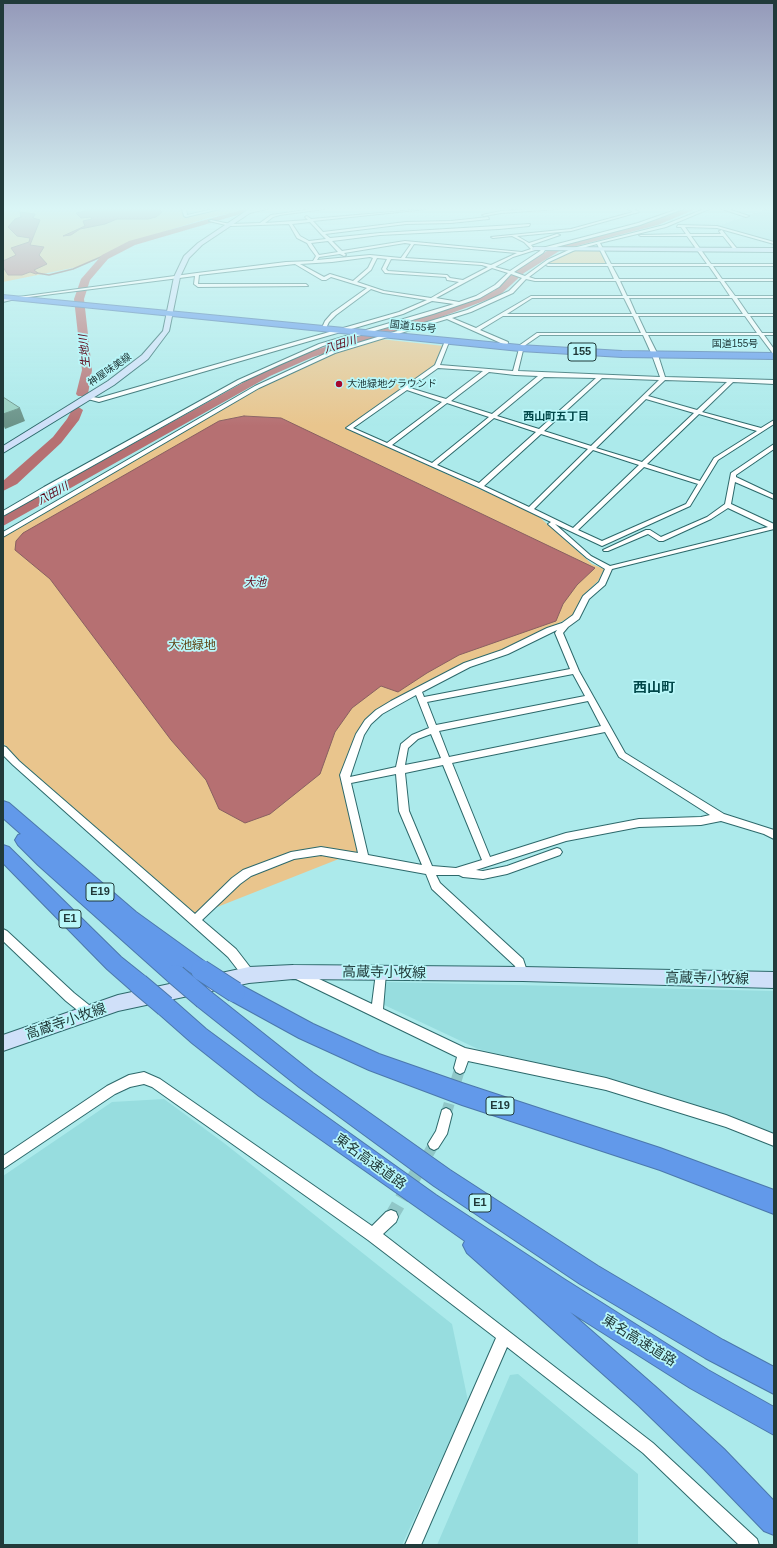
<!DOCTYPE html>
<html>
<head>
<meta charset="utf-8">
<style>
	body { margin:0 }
	#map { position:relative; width:777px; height:1548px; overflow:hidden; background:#aceaeb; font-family:Helvetica,sans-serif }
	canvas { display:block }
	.frame { position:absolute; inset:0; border:4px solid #213a3a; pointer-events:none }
</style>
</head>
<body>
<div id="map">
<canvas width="777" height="1548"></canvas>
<div class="frame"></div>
</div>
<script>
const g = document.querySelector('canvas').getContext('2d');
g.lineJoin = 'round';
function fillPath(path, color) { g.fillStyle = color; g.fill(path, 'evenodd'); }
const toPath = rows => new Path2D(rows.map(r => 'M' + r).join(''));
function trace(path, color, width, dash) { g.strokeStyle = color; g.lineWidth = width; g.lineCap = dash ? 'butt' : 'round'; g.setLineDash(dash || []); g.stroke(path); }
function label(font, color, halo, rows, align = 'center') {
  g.font = font + ' Helvetica,"Noto Sans JP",sans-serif'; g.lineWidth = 3.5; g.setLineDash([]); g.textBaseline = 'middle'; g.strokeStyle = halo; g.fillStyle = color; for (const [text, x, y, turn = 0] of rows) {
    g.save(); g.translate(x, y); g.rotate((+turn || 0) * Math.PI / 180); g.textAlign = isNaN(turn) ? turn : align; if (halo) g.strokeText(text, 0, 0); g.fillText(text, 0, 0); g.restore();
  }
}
fillPath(toPath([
	[767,209,774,209,774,243,717,226],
	[385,982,774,991,774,1134,717,1112,641,1088,478,1049,380,1003,382,984],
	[164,1099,224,1143,452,1324,468,1401,402,1545,3,1545,3,1176,112,1102],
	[518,1374,638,1474,638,1545,437,1545,510,1375]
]), '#97dddf');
fillPath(toPath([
	[3,209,181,209,184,217,220,209,247,209,208,218,140,239,77,267,3,282],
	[575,250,600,251,607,264,545,264],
	[380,339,444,346,437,361,432,367,345,428,537,515,592,564,604,569,598,581,582,596,573,616,503,651,466,663,365,722,346,758,342,773,343,786,359,851,197,915,20,761,3,743,3,537,257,389,334,353]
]), '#e9c58d');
const water = toPath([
	[84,209,159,209,162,212,156,217,148,219,117,219,105,224,80,229,71,235,63,236,85,226,83,221,92,219,91,217,81,218,76,213,85,211,84,209],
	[20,212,35,214,33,218,40,220,30,245,44,247,39,255,47,264,34,270,38,273,36,274,30,272,22,275,8,275,3,267,3,261,16,255,11,248,29,242,30,238,17,236,8,227,15,219,21,217,20,212],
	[244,416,281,418,595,568,577,585,563,604,556,621,459,655,427,673,398,692,381,686,352,708,335,732,320,774,270,814,245,823,219,809,206,780,171,740,50,579,15,550,16,541,23,533,219,421,244,416]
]);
fillPath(water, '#b67072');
trace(water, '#896061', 1);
trace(toPath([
	[37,273,49,275,73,269,110,253]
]), '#896061', 1.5);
fillPath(toPath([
	[245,209,258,209,135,245,108,259,90,280,84,299,92,370,88,394,86,396,78,396,76,394,82,370,74,299,81,279,102,255,129,241,245,209],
	[685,209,696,209,658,225,561,250,524,273,500,295,436,319,313,357,270,376,3,526,3,516,262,372,305,353,430,315,494,291,518,269,555,246,652,221,685,209],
	[77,406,83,410,79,420,61,443,17,484,3,491,3,481,53,437,67,419,73,408,77,406]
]), '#b67072');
trace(toPath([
	[446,1114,460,1068],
	[420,1168,434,1144]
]), '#90c7c8', 11, [11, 5.5]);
trace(toPath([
	[391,1217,420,1167]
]), '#90c7c8', 14, [14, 7]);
const street = toPath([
	[182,209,186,209,187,215,213,209,220,209,186,217,184,216,182,209],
	[259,209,267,209,249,213,247,212,259,209],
	[313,209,324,209,280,215,273,217,265,223,308,220,305,217,307,216,311,219,426,209,313,221,323,232,406,222,451,221,488,217,489,219,451,223,406,224,325,234,330,238,380,233,530,224,529,226,499,229,380,235,332,241,342,251,405,241,522,252,531,249,524,242,512,236,493,238,491,237,571,229,633,212,628,209,633,209,639,212,571,231,517,236,529,243,557,234,560,235,531,245,535,250,513,257,495,267,510,271,540,251,542,248,638,223,678,209,683,209,640,225,545,250,543,253,514,272,525,276,547,260,573,248,664,225,704,209,709,209,666,227,600,243,611,264,707,264,687,236,641,236,639,235,686,234,681,227,677,227,678,225,717,226,774,242,774,244,717,228,685,227,690,234,721,234,719,231,722,230,738,250,735,251,723,236,691,236,711,264,774,264,774,266,713,266,722,279,774,279,774,281,724,281,735,296,774,296,774,298,737,298,748,314,774,314,774,316,750,316,762,333,774,333,774,335,764,335,774,349,774,355,759,335,648,335,658,355,665,377,774,380,774,384,733,382,702,412,761,428,774,420,774,424,718,460,690,506,602,546,555,524,591,556,610,566,768,527,728,508,711,519,663,541,659,541,648,534,608,551,604,551,603,550,646,530,650,530,661,537,707,517,725,504,731,473,774,444,774,449,736,475,736,477,774,495,774,499,735,482,731,504,774,524,774,529,612,569,605,585,589,599,579,619,568,627,563,633,579,671,625,753,724,814,774,830,774,839,764,834,721,821,701,825,639,827,566,841,476,870,483,871,507,866,557,848,560,849,562,852,560,855,507,874,483,879,463,877,459,875,436,875,440,883,523,959,528,974,527,978,523,979,519,978,515,966,432,889,426,874,321,855,294,859,251,876,240,884,202,920,236,949,253,971,254,975,253,979,249,980,245,979,228,957,13,765,3,755,3,746,6,747,19,761,195,914,232,878,243,870,291,852,321,847,358,853,340,775,356,734,365,720,376,710,391,701,464,663,502,650,547,628,562,623,573,615,583,596,599,582,605,569,587,558,549,525,548,524,551,522,478,487,346,428,435,365,445,341,449,342,440,365,513,371,520,345,537,333,641,333,633,316,503,316,480,330,508,342,507,347,505,348,503,347,503,344,447,319,335,353,259,388,3,537,3,532,255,386,331,351,467,310,509,291,522,278,511,274,499,287,480,298,433,314,323,346,279,365,242,382,3,516,3,511,44,487,238,380,319,344,454,304,432,301,403,314,99,402,84,398,87,396,99,398,399,312,427,300,383,293,371,289,336,315,329,322,325,330,321,330,325,321,332,313,367,288,331,277,326,280,322,280,295,264,199,275,198,284,306,284,308,286,198,287,194,284,195,276,13,299,11,298,197,273,286,262,313,261,316,256,310,248,307,243,297,238,289,224,230,226,209,221,211,220,230,224,260,223,271,215,313,209],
	[310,222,321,234,326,239,309,241,300,236,292,224,310,222],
	[328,241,338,252,319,255,311,243,328,241],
	[405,243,411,244,401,258,370,255,317,260,319,257,340,254,344,256,346,255,344,253,405,243],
	[414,244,517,253,491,265,482,263,405,258,414,244],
	[597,244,607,264,548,264,546,265,548,266,608,266,614,279,535,279,529,277,549,262,575,250,597,244],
	[370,257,373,258,368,268,353,281,330,274,324,277,300,264,332,262,370,257],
	[377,258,387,259,382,269,385,273,446,277,447,280,459,282,431,298,384,291,357,282,371,270,377,258],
	[391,259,482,265,488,267,463,280,450,278,447,275,388,271,386,269,391,259],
	[612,266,709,266,718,279,619,279,612,266],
	[492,268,508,273,495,285,476,296,459,302,436,298,492,268],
	[526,279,535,281,616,281,623,296,531,296,476,328,452,318,471,312,513,293,526,279],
	[620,281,720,281,730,296,627,296,620,281],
	[532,298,624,298,632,314,507,314,532,298],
	[629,298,732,298,743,314,636,314,629,298],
	[638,316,745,316,757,333,646,333,638,316],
	[540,335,643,335,652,355,660,377,518,371,524,346,540,335],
	[438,368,483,371,446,399,410,388,438,368],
	[489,372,515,375,538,376,492,414,451,401,489,372],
	[544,377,596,378,539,429,497,416,544,377],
	[602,378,659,380,591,446,544,431,602,378],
	[665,380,727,382,697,410,648,396,665,380],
	[407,390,442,402,387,443,353,428,407,390],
	[646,399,694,413,642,462,596,448,646,399],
	[447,403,489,417,432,463,392,445,447,403],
	[699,414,757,431,714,458,700,481,647,464,699,414],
	[494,418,536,432,479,483,437,465,494,418],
	[541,434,588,449,529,507,484,486,541,434],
	[593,450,639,465,573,528,534,509,593,450],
	[644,467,698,484,686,504,602,541,578,530,644,467],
	[557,630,555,633,570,669,424,697,422,692,470,667,508,654,557,630],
	[573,674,585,696,436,725,427,702,573,674],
	[416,695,429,728,412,735,401,744,396,767,350,777,364,735,371,724,382,714,416,695],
	[588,701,601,726,449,757,439,731,588,701],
	[605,732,619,757,710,815,701,817,639,819,566,833,490,857,452,763,605,732],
	[431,734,441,758,405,765,408,748,418,739,431,734],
	[443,765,482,860,456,868,432,866,409,811,405,773,443,765],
	[396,774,399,811,422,865,368,855,351,783,396,774],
	[536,209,558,209,501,213,484,216,482,215,501,211,536,209],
	[722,209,728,209,749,216,746,217,722,209],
	[3,929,7,931,74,993,94,1009,96,1013,94,1017,90,1019,86,1017,66,1001,3,941,3,929],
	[381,968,385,969,386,973,383,1009,465,1048,606,1078,726,1115,774,1134,774,1146,726,1127,606,1090,468,1061,464,1072,460,1074,456,1072,454,1068,457,1057,294,978,293,974,294,970,298,969,372,1004,376,973,377,969,381,968],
	[144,1072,160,1079,372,1226,386,1212,391,1210,396,1212,398,1217,396,1222,383,1234,653,1443,757,1539,759,1545,739,1545,643,1453,507,1347,421,1545,405,1545,496,1338,368,1240,152,1087,144,1084,130,1087,115,1094,3,1169,3,1156,107,1086,129,1075,144,1072],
	[446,1108,450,1110,452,1114,447,1134,438,1148,434,1150,430,1148,428,1144,436,1131,442,1110,446,1108]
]);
const secondary = toPath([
	[249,209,256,209,202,245,189,258,180,277,169,331,148,359,114,385,3,453,3,446,108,381,142,355,163,331,174,277,184,256,198,243,249,209],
	[534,247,774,248,774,252,532,250,532,248,534,247],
	[13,296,16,298,15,299,3,302,3,298,13,296],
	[293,965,523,967,774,972,774,988,523,981,293,979,249,983,118,1011,3,1051,3,1035,118,995,249,967,293,965]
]);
const highway = toPath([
	[3,295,520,345,622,351,774,353,774,359,622,357,520,351,3,299,3,295],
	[3,801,9,803,136,912,208,964,211,970,208,976,201,979,180,966,186,975,183,982,176,984,169,982,38,865,18,845,15,840,18,835,21,834,3,818,3,801],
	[3,845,9,847,121,957,146,977,149,984,146,991,139,993,132,991,107,969,3,863,3,845],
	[235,982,313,1024,379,1054,462,1083,660,1148,774,1190,774,1214,660,1170,462,1105,369,1070,299,1038,228,999,225,992,228,985,235,982],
	[204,989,211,992,313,1073,450,1170,598,1266,723,1340,774,1367,774,1394,705,1358,580,1284,434,1186,299,1087,197,1006,194,999,197,992,204,989],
	[165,996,172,999,206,1029,275,1080,436,1195,564,1279,708,1370,774,1407,774,1435,690,1388,570,1312,657,1388,724,1449,774,1501,774,1535,764,1531,704,1469,639,1406,467,1253,463,1245,465,1241,259,1096,192,1043,158,1013,155,1006,158,999,165,996]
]);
trace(street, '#2d696b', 2);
trace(secondary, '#2d696b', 2);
trace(highway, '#4b78ac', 2);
fillPath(street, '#fff');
fillPath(secondary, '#d0e0f9');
fillPath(highway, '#6299ea');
const highwayBridge = toPath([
	[201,970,235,992],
	[176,975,204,999],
	[139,984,165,1006]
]);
trace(highwayBridge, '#4b78ac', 22, []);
trace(highwayBridge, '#6299ea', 20);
fillPath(toPath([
	[20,408,25,421,5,429,3,424,3,414]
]), '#6b9389');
const building = toPath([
	[3,397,20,408,3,414,3,397]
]);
fillPath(building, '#99d2c4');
trace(building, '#6b9389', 1);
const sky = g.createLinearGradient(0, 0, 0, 426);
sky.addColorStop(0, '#9499b9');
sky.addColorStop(0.49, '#daf6f6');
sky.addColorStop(1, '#daf6f600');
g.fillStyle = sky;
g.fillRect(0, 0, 777, 426);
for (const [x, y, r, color] of [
	[339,384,4,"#a4082f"]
]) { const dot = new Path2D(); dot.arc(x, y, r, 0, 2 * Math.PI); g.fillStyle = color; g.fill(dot); trace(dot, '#b9f7f9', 1.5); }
label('10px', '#213a3a', '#b9f7f9', [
	["国道155号",413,327,6],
	["国道155号",735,344],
	["神屋味美線",110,370,-35]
]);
label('10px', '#213a3a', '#b9f7f9', [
	["大池緑地グラウンド",347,384]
], 'left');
label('italic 11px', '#5c0316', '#b9f7f9', [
	["八田川",340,345,-18],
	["生地川",85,351,-95],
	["八田川",53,494,-29],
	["大池",255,583]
]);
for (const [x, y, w] of [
	[582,352,28],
	[100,892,28],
	[70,919,22],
	[500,1106,28],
	[480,1203,22]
]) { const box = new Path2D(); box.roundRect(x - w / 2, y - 9, w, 18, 3); g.fillStyle = '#b9f7f9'; g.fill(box); trace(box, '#213a3a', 1); }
label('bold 11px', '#213a3a', null, [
	["155",582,352],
	["E19",100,892],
	["E1",70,919],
	["E19",500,1106],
	["E1",480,1203]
]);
label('bold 11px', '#004749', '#b9f7f9', [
	["西山町五丁目",556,417]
]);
label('12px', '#5f4416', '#b9f7f9', [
	["大池緑地",192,646]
]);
label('bold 14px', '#004749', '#b9f7f9', [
	["西山町",654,688]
]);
label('14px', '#213a3a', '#b9f7f9', [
	["高蔵寺小牧線",384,973,1],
	["高蔵寺小牧線",707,979,1],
	["高蔵寺小牧線",66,1022,-19],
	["東名高速道路",370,1162,36],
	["東名高速道路",639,1341,32]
]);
</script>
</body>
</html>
